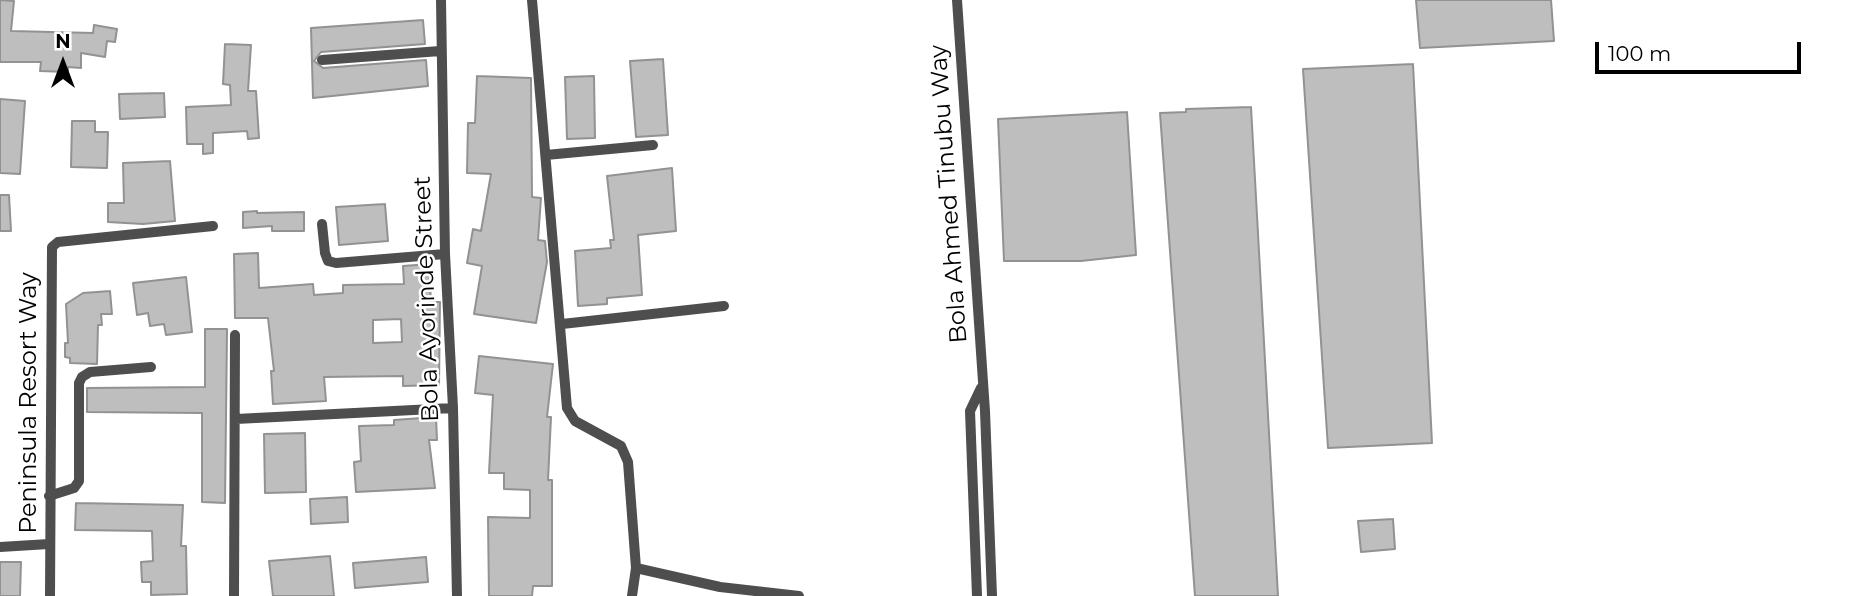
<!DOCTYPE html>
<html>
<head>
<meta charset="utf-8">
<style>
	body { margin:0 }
	#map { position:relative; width:1851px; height:596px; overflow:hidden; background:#fff; font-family:Montserrat,sans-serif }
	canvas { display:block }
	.north { position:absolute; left:28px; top:28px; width:70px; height:70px; -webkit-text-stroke:5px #fff; paint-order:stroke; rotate:0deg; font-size:19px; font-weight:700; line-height:28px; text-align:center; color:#000 }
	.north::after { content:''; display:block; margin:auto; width:24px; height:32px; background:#000; clip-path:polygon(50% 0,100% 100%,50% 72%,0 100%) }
	.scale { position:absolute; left:1595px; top:42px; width:206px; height:32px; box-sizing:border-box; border:4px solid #000; border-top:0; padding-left:9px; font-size:21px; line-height:24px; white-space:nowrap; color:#000; -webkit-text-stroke:5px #fff; paint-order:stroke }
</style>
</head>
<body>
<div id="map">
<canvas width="1851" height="596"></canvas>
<div class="north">N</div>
<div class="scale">100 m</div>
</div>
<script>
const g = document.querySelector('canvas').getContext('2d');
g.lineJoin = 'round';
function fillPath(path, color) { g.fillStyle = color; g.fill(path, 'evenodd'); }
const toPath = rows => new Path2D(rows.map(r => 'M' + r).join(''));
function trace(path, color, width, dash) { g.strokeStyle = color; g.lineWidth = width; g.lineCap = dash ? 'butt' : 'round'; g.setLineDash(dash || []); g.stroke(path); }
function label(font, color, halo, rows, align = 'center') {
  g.font = font + ' Montserrat,sans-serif'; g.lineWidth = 5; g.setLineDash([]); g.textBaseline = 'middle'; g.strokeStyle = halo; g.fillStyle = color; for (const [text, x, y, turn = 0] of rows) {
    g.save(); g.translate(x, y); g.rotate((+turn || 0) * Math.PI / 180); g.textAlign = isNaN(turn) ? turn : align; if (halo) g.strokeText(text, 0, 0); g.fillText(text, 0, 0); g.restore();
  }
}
const building = toPath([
	[0,0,14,1,11,31,93,33,94,25,117,29,115,42,107,41,105,57,81,53,81,68,68,67,68,72,40,71,41,62,0,62,0,0],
	[1416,0,1551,0,1554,41,1420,48,1416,0],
	[423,20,425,44,321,52,314,61,323,68,426,60,428,86,313,98,311,28,423,20],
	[225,44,251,45,248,91,256,91,259,138,248,139,247,131,213,133,213,153,203,154,203,144,187,144,186,107,231,105,230,85,223,84,225,44],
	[663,59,668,135,636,137,630,61,663,59],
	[1413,64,1432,443,1328,448,1303,69,1413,64],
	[477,76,531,78,532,197,541,198,538,240,545,241,547,262,536,323,474,314,482,266,467,263,473,229,481,231,491,174,467,173,468,123,475,123,477,76],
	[594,76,595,138,567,139,565,77,594,76],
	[164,93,165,117,120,119,119,94,164,93],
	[0,99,25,101,20,174,0,173,0,99],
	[1251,107,1278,596,1195,596,1160,113,1186,112,1186,109,1251,107],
	[1127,112,1136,255,1081,261,1004,261,998,119,1127,112],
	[72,121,95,121,95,132,108,132,107,168,71,167,72,121],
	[170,161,175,221,143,224,108,222,108,203,124,203,123,163,170,161],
	[672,168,676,231,638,235,642,295,607,298,607,304,578,306,575,251,611,248,610,240,614,240,607,176,672,168],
	[0,195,9,195,11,231,0,231,0,195],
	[385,204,388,241,339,245,336,207,385,204],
	[257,211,257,213,304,212,304,231,272,231,272,226,243,228,243,212,257,211],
	[258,253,259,288,313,284,314,295,343,293,343,285,404,284,403,266,429,264,431,302,440,302,439,385,403,386,403,376,324,377,326,401,273,404,271,371,274,371,268,318,235,318,234,254,258,253],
	[401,319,402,342,373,343,373,320,401,319],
	[186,277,192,332,166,335,164,324,150,326,148,313,137,315,133,283,186,277],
	[110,291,112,314,101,314,102,325,98,325,97,364,70,363,70,358,65,357,65,343,68,343,66,304,83,293,110,291],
	[205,329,227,329,225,503,202,502,202,413,87,412,87,388,205,387,205,329],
	[479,356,553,364,547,417,551,417,548,480,552,480,552,586,533,586,532,596,489,596,488,517,530,518,530,490,504,489,504,473,489,473,493,395,475,393,479,356],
	[436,417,437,440,429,440,435,488,356,492,354,462,361,461,359,426,394,425,394,420,436,417],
	[305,433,306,492,265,493,264,434,305,433],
	[347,497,348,522,311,524,310,499,347,497],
	[76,503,183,505,181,546,186,546,187,594,151,595,151,582,142,582,141,562,153,561,152,531,75,530,76,503],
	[1393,519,1395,549,1361,552,1358,521,1393,519],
	[330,556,334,596,273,596,269,561,330,556],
	[426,557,428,582,355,588,353,563,426,557],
	[0,562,21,562,20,596,0,596,0,562]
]);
fillPath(building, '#bebebe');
trace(building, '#929292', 2);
trace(toPath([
	[441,0,445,254,453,408,457,596],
	[532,0,567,408,575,421,621,446,628,462,636,568,632,596],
	[957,0,985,411,992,596],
	[322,60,440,51],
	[546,155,653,145],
	[322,224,325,253,328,261,336,263,445,254],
	[562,324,724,306],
	[236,419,453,408],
	[49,496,74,488,79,481,79,383,82,377,90,372,151,367],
	[0,547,49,544],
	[636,568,720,587,799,596],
	[50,596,52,247,58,242,213,226],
	[234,596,235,335],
	[977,596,970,411,981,388]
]), '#4e4e4e', 10);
label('24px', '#000', '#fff', [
	["Bola Ahmed Tinubu Way",949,194,-94],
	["Bola Ayorinde Street",427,299,-92],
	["Peninsula Resort Way",29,403,-90]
]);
</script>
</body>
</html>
